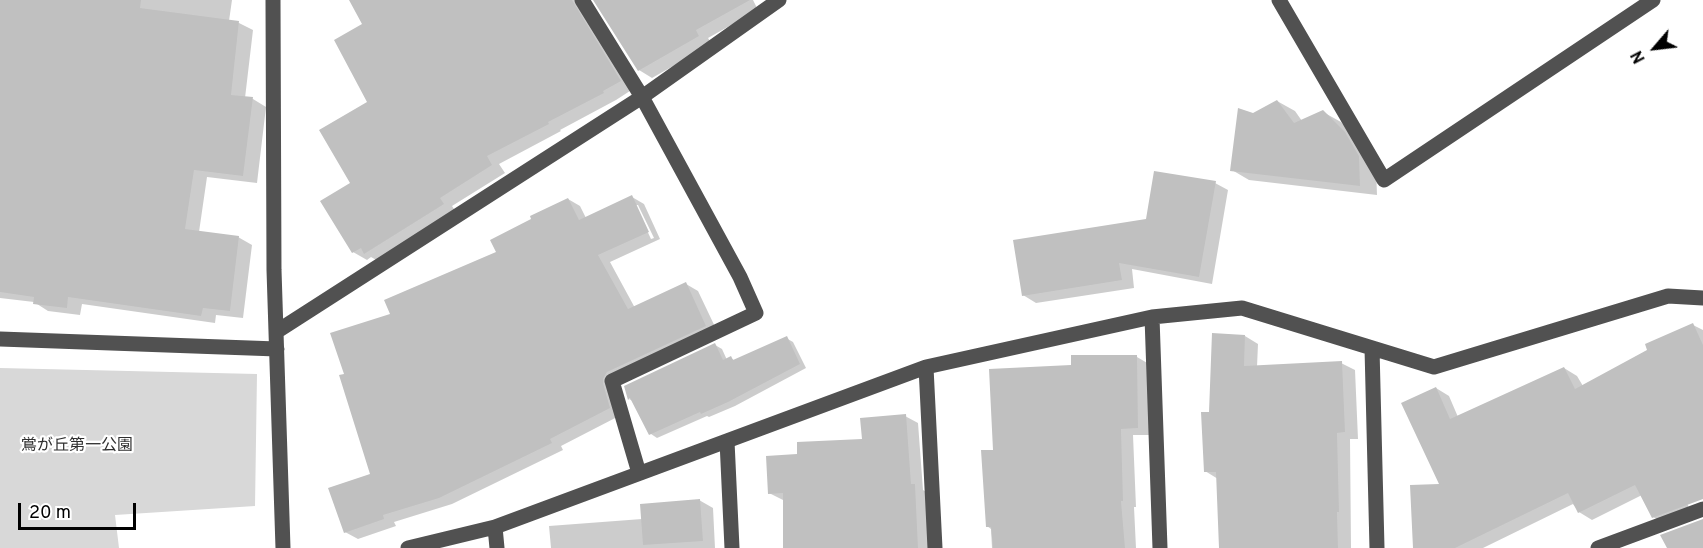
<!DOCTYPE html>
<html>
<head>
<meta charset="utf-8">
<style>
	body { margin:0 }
	#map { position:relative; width:1703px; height:548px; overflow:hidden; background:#fff; font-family:Overpass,sans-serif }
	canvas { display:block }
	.north { position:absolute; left:1625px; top:18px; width:60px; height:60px; -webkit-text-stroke:4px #fff; paint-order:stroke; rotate:242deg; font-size:16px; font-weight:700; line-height:24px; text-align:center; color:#000 }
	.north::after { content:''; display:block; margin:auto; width:21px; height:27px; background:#000; clip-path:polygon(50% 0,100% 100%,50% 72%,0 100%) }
	.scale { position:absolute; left:18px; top:503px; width:118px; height:27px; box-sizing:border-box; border:3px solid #000; border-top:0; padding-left:8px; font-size:18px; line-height:21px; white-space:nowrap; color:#000; -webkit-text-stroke:4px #fff; paint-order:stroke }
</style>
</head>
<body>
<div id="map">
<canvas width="1703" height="548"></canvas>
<div class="north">N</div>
<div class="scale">20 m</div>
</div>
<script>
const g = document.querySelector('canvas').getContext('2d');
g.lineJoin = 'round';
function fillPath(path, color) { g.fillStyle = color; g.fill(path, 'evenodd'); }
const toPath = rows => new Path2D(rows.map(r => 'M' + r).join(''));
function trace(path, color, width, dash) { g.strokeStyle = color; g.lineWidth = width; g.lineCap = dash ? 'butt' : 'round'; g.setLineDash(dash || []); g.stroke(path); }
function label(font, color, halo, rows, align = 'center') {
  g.font = font + ' Overpass,"Noto Sans JP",sans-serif'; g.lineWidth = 4.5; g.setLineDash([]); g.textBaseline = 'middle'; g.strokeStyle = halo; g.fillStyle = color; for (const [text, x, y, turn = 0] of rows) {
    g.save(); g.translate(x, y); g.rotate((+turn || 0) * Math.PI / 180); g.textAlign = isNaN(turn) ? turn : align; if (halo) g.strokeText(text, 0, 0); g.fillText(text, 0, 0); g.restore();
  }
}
fillPath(toPath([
	[0,368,257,374,255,506,115,515,119,548,0,548]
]), '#d8d8d8');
fillPath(toPath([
	[0,0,232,0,229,21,239,23,253,30,245,98,253,99,266,107,257,183,207,177,199,232,238,237,252,245,243,318,216,315,215,323,82,304,80,315,48,311,34,302,0,298],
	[350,0,589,0,633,89,616,100,560,130,561,131,499,164,505,173,452,206,456,212,378,261,371,257,367,260,353,252,352,183,369,102,364,25],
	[595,0,753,0,758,10,708,38,712,44,652,78,639,70],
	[1277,101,1295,111,1302,121,1323,112,1341,122,1362,144,1376,167,1377,195,1249,180,1232,170,1253,115],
	[1215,183,1228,190,1212,284,1132,269,1134,288,1036,303,1023,295,1147,221],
	[632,197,644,204,660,239,610,262,635,308,686,284,698,291,718,333,620,379,621,415,561,446,563,450,452,504,394,522,396,526,358,539,345,532,371,475,346,375,392,314,498,253,568,199,580,206,586,218],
	[635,205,638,205,654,238,651,239],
	[1693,325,1703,330,1703,495,1687,503,1692,515,1666,524,1653,517,1642,495,1592,520,1579,512,1573,504,1483,548,1414,548,1442,485,1436,388,1449,396,1458,417,1564,368,1577,376,1583,386],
	[1245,336,1258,344,1257,367,1341,363,1355,370,1358,439,1350,439,1351,548,1220,548,1218,479,1205,471,1211,413],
	[786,338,793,342,806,368,735,406,709,417,707,416,657,438,651,434,633,401,629,399,715,345,722,349,727,360,731,358,735,361],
	[1137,357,1149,364,1150,435,1133,435,1136,507,1134,507,1136,548,992,548,991,529,987,526,995,451,1072,366],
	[905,416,918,423,923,490,928,493,930,548,785,548,785,501,769,493,799,456,863,440],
	[699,500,713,508,715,548,551,548,549,526,642,519]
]), '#0003');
fillPath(toPath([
	[0,0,141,0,140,8,239,21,231,95,253,97,243,176,194,170,185,229,239,236,230,311,203,308,201,316,68,297,67,308,33,304,34,297,0,292],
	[349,0,572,0,621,81,603,91,604,93,548,122,549,124,487,156,492,165,440,198,444,204,364,254,361,248,352,253,320,201,350,183,319,130,367,102,334,40,362,24],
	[593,0,750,0,696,30,699,36,638,71],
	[1277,100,1294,123,1323,110,1345,132,1359,156,1360,186,1230,171,1238,108,1253,113],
	[1154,171,1216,181,1199,277,1119,263,1122,280,1022,296,1013,240,1146,219],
	[632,195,649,232,598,255,628,309,686,282,706,326,607,372,603,379,603,383,610,408,550,439,552,443,439,498,383,515,384,519,344,533,328,488,370,474,339,375,344,374,330,333,390,314,384,300,496,252,490,240,531,219,530,216,568,198,579,220],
	[1693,323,1703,345,1703,499,1652,518,1635,485,1578,513,1568,493,1455,548,1413,548,1410,485,1439,484,1401,403,1436,387,1450,419,1564,367,1575,389,1647,350,1645,344],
	[1212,333,1245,335,1244,366,1342,361,1345,432,1337,433,1339,512,1337,512,1338,548,1219,548,1216,472,1204,472,1201,412,1209,412],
	[787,336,800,364,728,402,701,414,700,412,649,435,630,398,628,400,624,386,715,343,723,360,731,356,733,360],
	[1071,355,1137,355,1138,428,1121,429,1123,501,1121,501,1125,548,993,548,991,527,986,527,981,450,993,450,989,369,1071,365],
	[906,414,911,484,915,484,918,548,783,548,783,493,768,494,766,456,797,454,797,442,862,439,860,418],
	[700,499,703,541,643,545,640,504],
	[1703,519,1703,548,1667,548,1660,535]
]), '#c0c0c0');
trace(toPath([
	[273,0,274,270,283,548],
	[582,0,642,97,740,277,756,313,612,381,639,473],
	[1279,0,1384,180,1653,0],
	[1152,317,1242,308,1434,367,1668,296,1703,298],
	[276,332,642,97,779,0],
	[0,339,277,349],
	[1372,348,1377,548],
	[926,367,935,548],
	[727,441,732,548],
	[495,527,497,548],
	[408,548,495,527,926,367,1152,317,1160,548],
	[1598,548,1703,509]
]), '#515151', 15);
label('16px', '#2f2f2f', '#fff', [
	["鴬が丘第一公園",77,447]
]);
</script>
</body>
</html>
